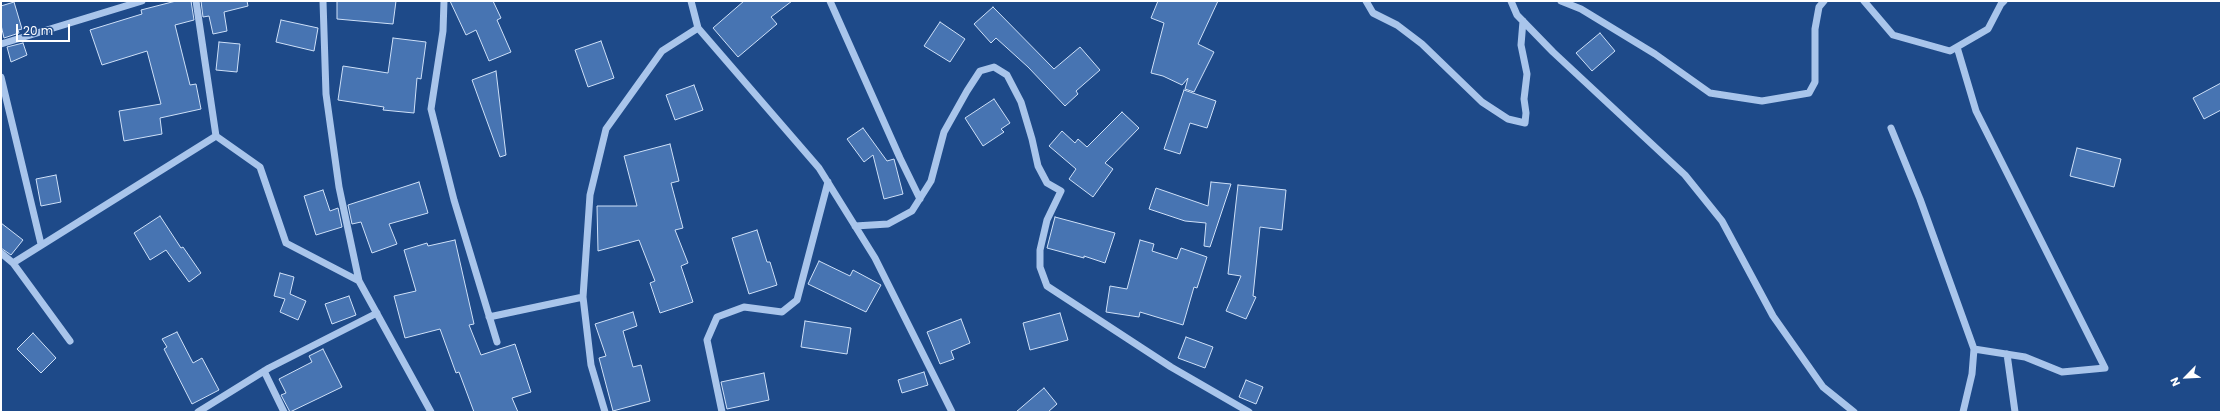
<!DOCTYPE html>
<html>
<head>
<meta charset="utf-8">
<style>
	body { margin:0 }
	#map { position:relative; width:2222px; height:413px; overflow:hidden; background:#1e4a89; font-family:Poppins,sans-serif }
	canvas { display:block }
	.frame { position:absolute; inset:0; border:2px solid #fff; pointer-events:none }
	.north { position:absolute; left:2166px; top:357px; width:40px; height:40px; -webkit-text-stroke:3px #1e4a89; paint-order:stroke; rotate:246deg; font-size:11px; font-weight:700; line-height:16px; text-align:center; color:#fff }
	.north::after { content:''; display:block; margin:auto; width:14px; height:18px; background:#fff; clip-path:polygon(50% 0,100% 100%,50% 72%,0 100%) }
	.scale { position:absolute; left:16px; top:24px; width:54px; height:18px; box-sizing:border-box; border:2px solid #fff; border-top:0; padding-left:5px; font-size:12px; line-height:14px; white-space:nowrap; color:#fff; -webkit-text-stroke:3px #1e4a89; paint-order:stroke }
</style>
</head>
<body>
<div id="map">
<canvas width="2222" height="413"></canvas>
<div class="frame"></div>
<div class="north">N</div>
<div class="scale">20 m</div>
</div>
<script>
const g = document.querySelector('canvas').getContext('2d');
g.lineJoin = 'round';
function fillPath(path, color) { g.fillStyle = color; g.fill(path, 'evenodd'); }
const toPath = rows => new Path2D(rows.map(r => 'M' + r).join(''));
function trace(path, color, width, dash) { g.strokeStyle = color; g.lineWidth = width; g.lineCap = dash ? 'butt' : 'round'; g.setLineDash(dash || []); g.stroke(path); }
const building = toPath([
	[176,1,191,1,194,20,175,25,190,85,196,84,201,109,160,118,162,134,124,141,119,111,161,104,147,51,102,65,90,30,142,14,141,10,176,1],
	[201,1,247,1,248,6,224,12,227,31,213,34,209,16,203,17,201,1],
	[337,1,396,1,393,24,337,19,337,1],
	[450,1,493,1,501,18,497,20,511,52,489,61,476,30,466,35,450,1],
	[744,1,792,1,771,17,777,24,738,57,713,28,744,1],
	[1158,1,1218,1,1198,44,1214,52,1194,92,1185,89,1188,78,1182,85,1163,76,1151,73,1164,23,1151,18,1158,1],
	[14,2,22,29,18,30,19,33,4,38,1,25,1,6,14,2],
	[993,7,1054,69,1080,47,1100,70,1076,91,1078,94,1065,106,1028,67,996,38,991,43,974,24,993,7],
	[281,20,318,28,314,51,276,42,281,20],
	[940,22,965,39,950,62,924,46,940,22],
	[1600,33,1615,51,1592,71,1576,53,1600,33],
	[393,38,426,42,421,79,417,78,414,113,383,110,384,107,338,100,343,66,388,73,393,38],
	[601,41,614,78,588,87,575,50,601,41],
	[219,42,240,44,237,72,216,70,219,42],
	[23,43,27,55,11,62,7,47,23,43],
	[496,71,506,155,500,157,472,80,496,71],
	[2221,83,2221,110,2204,119,2193,98,2221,83],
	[694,85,703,110,675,120,666,95,694,85],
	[1184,90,1216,101,1207,128,1190,123,1180,154,1164,149,1184,90],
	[994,99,1010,123,1001,129,1004,132,983,146,965,118,994,99],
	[1122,112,1139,128,1105,163,1113,169,1093,197,1069,179,1076,169,1049,146,1062,131,1075,143,1078,139,1087,147,1122,112],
	[863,128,887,161,894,159,903,194,884,199,873,155,864,162,847,139,863,128],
	[670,144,679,181,671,183,683,228,675,230,688,263,681,266,693,302,660,313,650,283,655,281,639,240,598,251,597,206,637,206,624,156,670,144],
	[2077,148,2121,159,2114,187,2070,176,2077,148],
	[56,175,61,202,41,206,36,179,56,175],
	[419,182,428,213,389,224,397,244,372,253,361,222,352,224,348,205,419,182],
	[1211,182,1231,184,1210,247,1204,246,1206,223,1185,221,1149,209,1156,188,1208,206,1211,182],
	[1238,185,1286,190,1282,230,1260,227,1253,296,1256,297,1246,319,1226,311,1241,276,1228,274,1238,185],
	[323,190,330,211,338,208,342,227,316,235,304,196,323,190],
	[160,216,181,248,183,247,201,273,189,282,166,250,150,260,134,233,160,216],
	[1055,217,1115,233,1105,263,1084,256,1084,258,1047,248,1055,217],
	[1,223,23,240,11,255,1,248,1,223],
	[757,230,767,262,770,262,777,285,749,294,732,238,757,230],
	[455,240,474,324,469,325,481,355,515,344,531,392,512,398,518,412,474,412,459,372,456,373,440,329,405,338,394,296,416,291,404,250,427,243,428,246,455,240],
	[1140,240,1154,244,1152,251,1177,259,1181,248,1207,257,1197,288,1194,287,1183,325,1140,312,1139,317,1106,312,1110,286,1127,289,1140,240],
	[819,261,850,276,853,270,881,285,866,312,808,284,819,261],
	[280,273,294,277,290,294,306,301,298,320,280,312,285,299,274,296,280,273],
	[349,296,356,315,332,324,325,304,349,296],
	[633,312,637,326,623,331,633,367,641,365,650,401,613,411,599,358,606,356,595,324,633,312],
	[1060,313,1068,340,1030,350,1023,323,1060,313],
	[961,319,970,343,951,351,954,359,940,364,927,332,961,319],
	[805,321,851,328,847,354,801,347,805,321],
	[177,332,193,363,202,358,219,390,192,404,164,349,167,347,162,339,177,332],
	[33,333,56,358,41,373,17,349,33,333],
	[1186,337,1213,347,1205,368,1178,358,1186,337],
	[323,349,342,387,290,412,281,395,286,393,279,379,312,362,309,356,323,349],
	[924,372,928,385,902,393,898,380,924,372],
	[764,373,769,400,727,409,721,382,764,373],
	[1246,380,1263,387,1256,404,1239,397,1246,380],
	[1044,388,1057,404,1048,412,1016,412,1044,388]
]);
fillPath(building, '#4774b2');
trace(building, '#cee0f8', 1);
trace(toPath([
	[196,1,216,136,260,167,286,243,359,281],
	[323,1,326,94,339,187,359,281,431,412],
	[444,1,443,31,431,109,454,200,497,342],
	[691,1,698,28,819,168,875,258,952,412],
	[830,1,900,158,920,199],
	[1366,1,1373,13,1397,25,1422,44,1482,102,1508,119,1525,123,1526,113,1524,99,1527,74,1521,45,1523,21],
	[1511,1,1517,15,1553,52,1685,175,1722,221,1773,316,1823,387,1854,412],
	[1561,1,1581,9,1655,54,1710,93,1762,101,1809,93,1815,82,1815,29,1819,7,1824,1],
	[1864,1,1893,35,1950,51,1988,29,2001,4,2004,1],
	[1,44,142,1],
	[1,77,41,244],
	[1891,128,1920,199,1974,349,2025,357,2062,372,2105,368,1976,111,1957,47],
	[855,226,888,224,912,211,931,181,944,132,967,91,980,71,994,67,1007,75,1021,102,1032,139,1038,166,1047,183,1061,191,1047,220,1040,250,1040,267,1047,286,1171,367,1249,412],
	[1,253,13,263,70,341],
	[13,263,216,136],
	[489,317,583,297],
	[2007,354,2015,412],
	[264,371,284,412],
	[198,412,269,368,377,313],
	[605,412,591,365,583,297,590,195,606,129,662,51,698,28],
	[722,412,707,340,717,317,744,307,782,312,797,300,828,182],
	[1963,412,1972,374,1974,349]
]), '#a9c5eb', 7);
</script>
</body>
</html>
